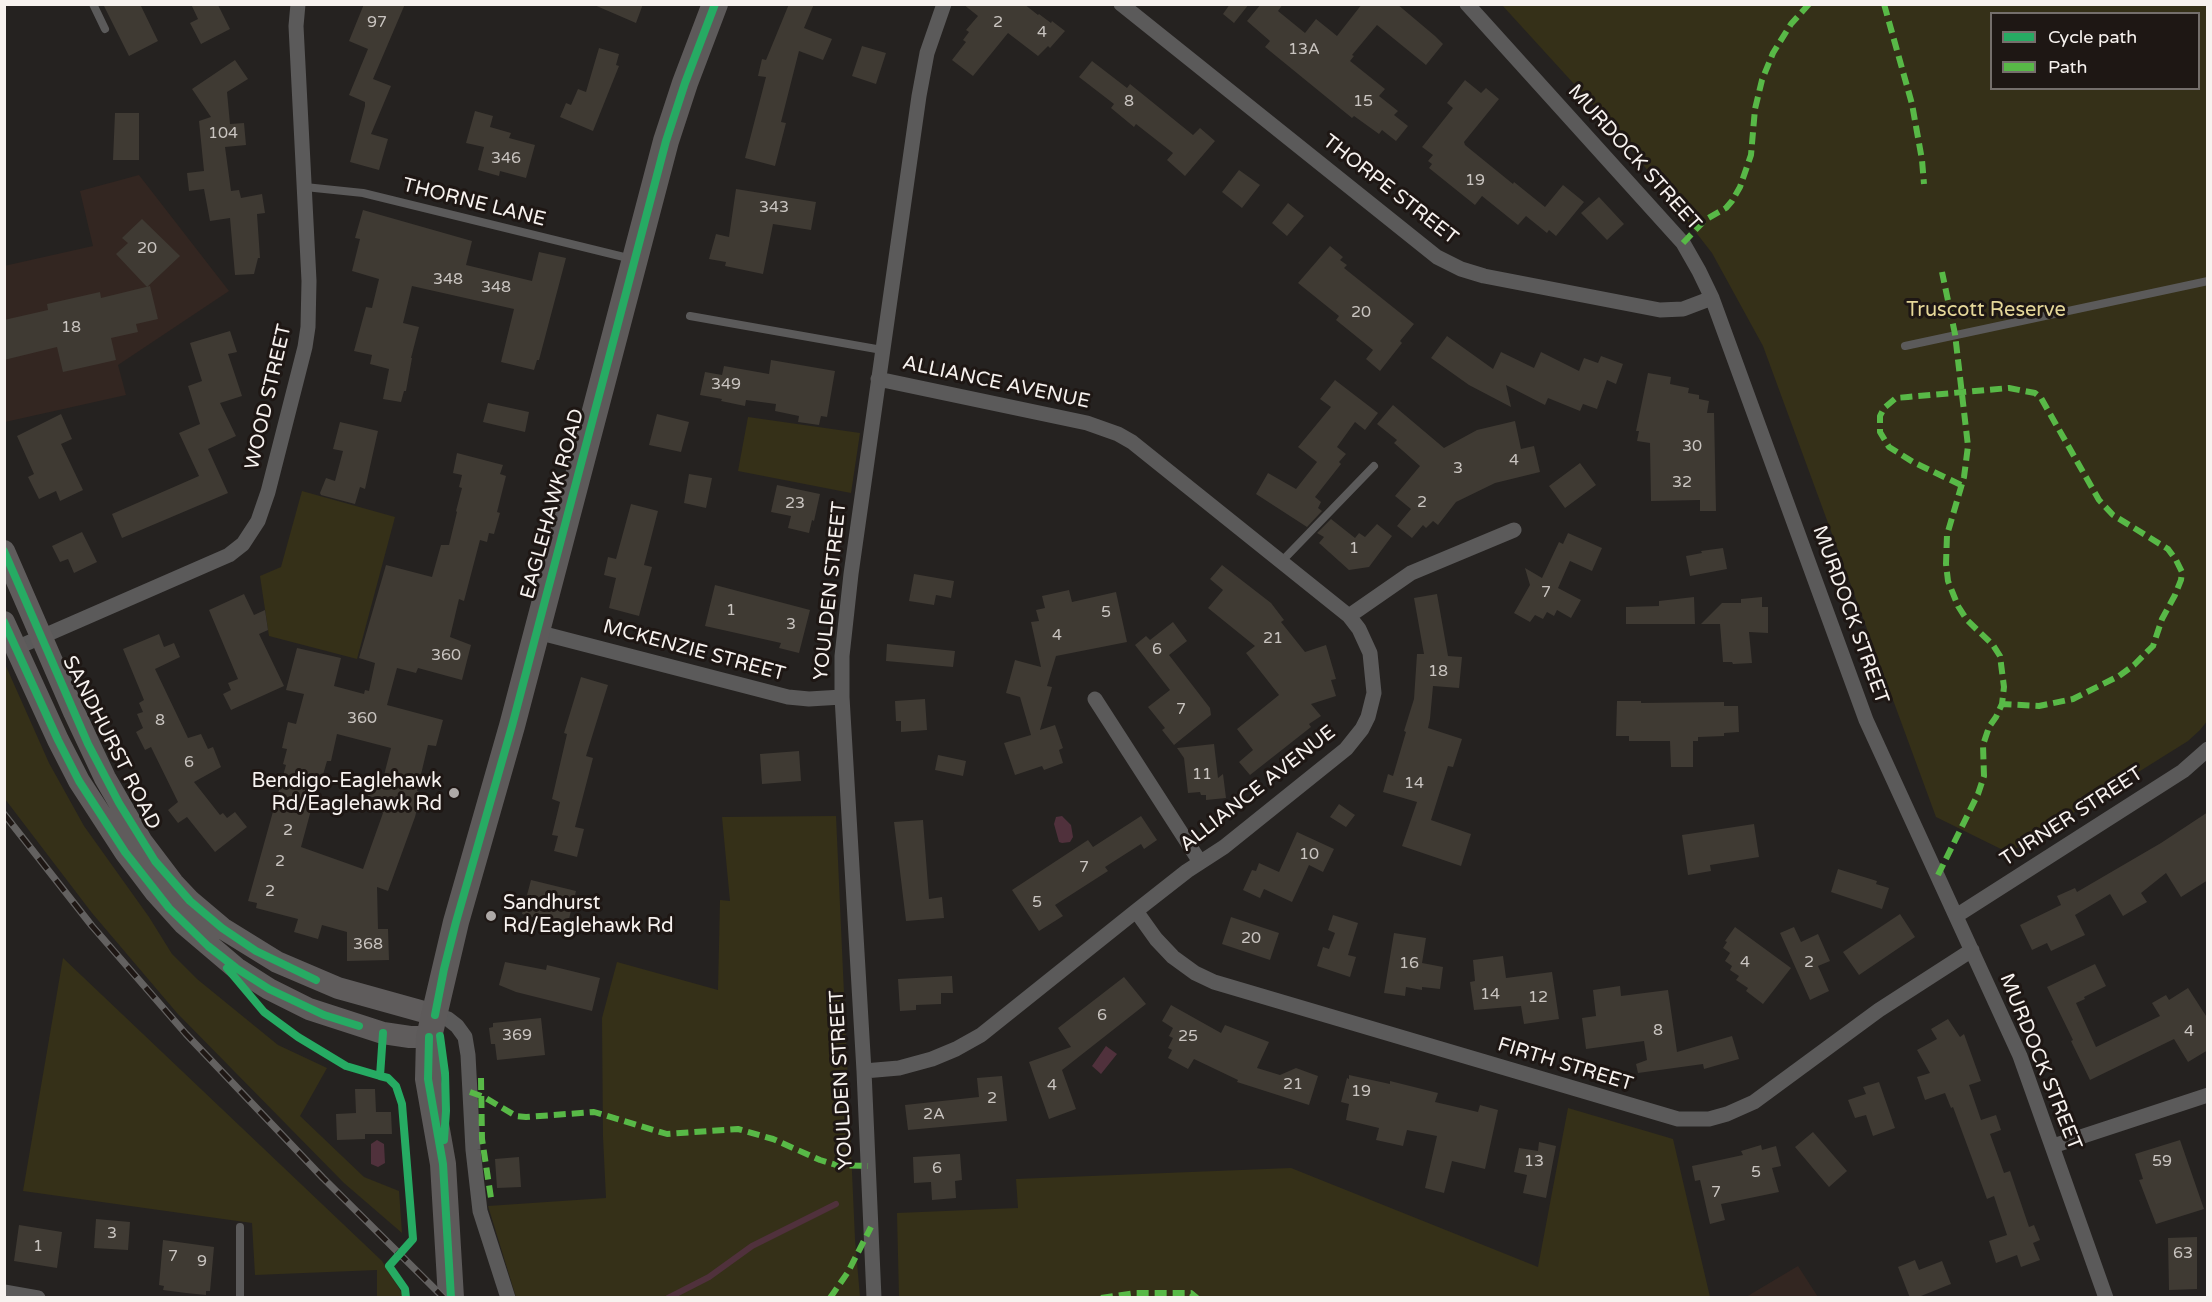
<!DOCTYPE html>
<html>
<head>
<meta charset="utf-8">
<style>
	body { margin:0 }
	#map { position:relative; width:2212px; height:1302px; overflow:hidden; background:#252220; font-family:"Varela Round",sans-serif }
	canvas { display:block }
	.frame { position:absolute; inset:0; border:6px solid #f7f2ef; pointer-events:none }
	.legend { position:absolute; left:1990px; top:12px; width:210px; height:78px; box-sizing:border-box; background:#1e1714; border:2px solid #756f6c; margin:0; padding:8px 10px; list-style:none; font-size:18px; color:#f7f2ef }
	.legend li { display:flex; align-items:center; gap:12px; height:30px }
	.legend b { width:30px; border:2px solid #756f6c }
</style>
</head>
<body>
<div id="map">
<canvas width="2212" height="1302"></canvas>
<div class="frame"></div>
<ul class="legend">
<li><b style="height:8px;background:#26ab63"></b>Cycle path</li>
<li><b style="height:8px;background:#58b947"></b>Path</li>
</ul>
</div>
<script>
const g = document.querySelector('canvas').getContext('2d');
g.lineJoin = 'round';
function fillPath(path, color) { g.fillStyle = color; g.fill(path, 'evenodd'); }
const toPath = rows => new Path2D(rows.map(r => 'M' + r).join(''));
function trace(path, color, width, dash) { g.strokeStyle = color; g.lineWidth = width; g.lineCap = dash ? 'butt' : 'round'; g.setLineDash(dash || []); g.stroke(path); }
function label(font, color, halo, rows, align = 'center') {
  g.font = font + ' "Varela Round",sans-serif'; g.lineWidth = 6; g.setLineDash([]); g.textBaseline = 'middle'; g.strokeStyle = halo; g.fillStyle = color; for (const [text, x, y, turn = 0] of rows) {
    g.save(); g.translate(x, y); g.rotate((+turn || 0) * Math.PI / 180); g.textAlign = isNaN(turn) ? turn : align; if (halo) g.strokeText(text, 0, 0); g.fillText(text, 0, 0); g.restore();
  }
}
fillPath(toPath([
	[139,175,229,291,118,365,126,395,5,422,4,266,93,246,80,191],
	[1798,1266,1818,1297,1746,1297]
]), '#332621');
fillPath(toPath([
	[1502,5,2207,5,2208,720,2200,730,2188,741,2009,853,1936,817,1763,346,1712,253,1616,130],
	[1992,14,2198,14,2198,88,1992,88],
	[748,417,860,433,851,493,738,471],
	[302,491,395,517,357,659,269,636,260,576,281,567],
	[5,664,49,763,84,826,149,917,172,954,197,979,278,1045,327,1068,300,1116,364,1177,399,1191,402,1233,344,1183,177,1013,92,913,5,799],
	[836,816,855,1239,860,1297,516,1297,488,1206,606,1198,603,1137,602,1018,617,962,718,990,720,900,730,901,722,817],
	[63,958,382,1261,402,1293,403,1297,377,1297,377,1270,255,1275,252,1223,23,1191],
	[1568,1108,1673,1139,1710,1297,899,1297,897,1213,1018,1208,1016,1179,1291,1168,1538,1267]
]), '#353018');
fillPath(toPath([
	[1062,816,1071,825,1073,837,1070,842,1062,843,1059,842,1054,824,1056,817],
	[1106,1046,1117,1054,1101,1074,1092,1066],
	[377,1140,384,1144,385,1163,378,1167,371,1164,371,1144]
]), '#50313c');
trace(toPath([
	[668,1298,709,1277,752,1246,836,1204]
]), '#50313c', 6);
fillPath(toPath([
	[103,4,140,4,158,41,129,56],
	[191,4,218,5,230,29,201,44,190,23,198,19],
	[364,4,405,4,373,79,391,86,371,134,388,139,379,170,350,162,365,106,365,102,349,95,368,49,349,41],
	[592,4,643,4,636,23],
	[789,4,814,4,804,28,832,39,823,60,799,51,781,122,786,123,775,166,745,158,766,77,758,76,762,59,766,60],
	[963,4,1024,4,1038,15,1039,14,1051,23,1052,21,1065,31,1050,48,1048,46,1038,56,1008,33,973,76,952,60,966,42,963,40,969,32,966,30,978,16],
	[1230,4,1249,4,1234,23,1223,14],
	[1261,4,1283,4,1278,11,1305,33,1316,19,1337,36,1362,4,1397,4,1435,36,1443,44,1426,65,1377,25,1352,55,1354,56,1350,61,1385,89,1379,96,1398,111,1394,115,1408,126,1396,141,1382,130,1379,134,1354,116,1352,118,1265,47,1270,41,1247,21],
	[862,46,886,53,876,84,852,76],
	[599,48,619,54,616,65,619,66,593,131,560,117,566,103,571,105,578,89,586,92],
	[235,60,248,79,227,92,230,124,244,123,246,145,225,147,231,191,239,190,241,198,262,194,265,213,257,214,260,258,258,258,254,274,235,275,230,218,210,221,204,189,189,191,187,173,204,171,199,121,211,117,192,89],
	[1092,61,1127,88,1130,84,1193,135,1200,128,1215,141,1185,176,1167,160,1173,153,1136,124,1134,127,1111,108,1114,104,1079,77],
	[1465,80,1481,93,1486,88,1499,99,1464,142,1465,145,1513,184,1514,182,1545,207,1563,185,1584,202,1556,236,1549,230,1547,233,1526,216,1518,225,1482,196,1475,205,1429,168,1432,164,1428,161,1433,155,1422,147,1453,108,1447,103],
	[475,111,493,116,490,127,511,133,509,138,535,145,526,178,500,171,499,176,478,170,484,147,466,143],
	[115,113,139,113,139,160,113,160],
	[1239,170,1260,185,1242,208,1222,192],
	[736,189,816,202,811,230,773,224,763,274,725,266,726,262,709,259,716,234,729,237],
	[1599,197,1624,224,1607,240,1581,213],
	[1288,203,1304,216,1287,236,1272,223],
	[363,210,472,241,466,265,532,281,539,252,566,258,539,360,537,360,534,370,501,362,514,309,412,286,403,323,419,327,411,358,412,358,406,391,404,391,401,402,383,399,389,369,370,364,372,355,354,351,366,307,372,308,379,279,352,271,360,239,355,238],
	[142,219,180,256,147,287,116,254,128,243,122,238],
	[1330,246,1343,257,1340,260,1347,265,1344,268,1414,324,1400,341,1402,343,1380,371,1366,359,1373,350,1336,320,1339,316,1298,283],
	[150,286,158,319,136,324,138,332,111,338,116,360,63,372,57,347,4,360,4,320,48,310,47,304,100,292,101,298],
	[230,331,237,352,228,354,242,396,220,403,236,436,208,449,228,493,122,538,112,514,199,476,179,433,200,424,188,386,202,381,190,343],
	[1447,336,1493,369,1501,352,1534,368,1541,352,1579,371,1584,358,1598,363,1601,356,1623,364,1616,384,1607,380,1597,409,1583,404,1580,411,1548,398,1545,405,1506,385,1511,407,1469,385,1431,358],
	[771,360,835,371,827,417,821,416,819,425,798,422,799,416,775,411,776,404,746,400,745,406,721,401,722,399,700,395,705,372,722,375,724,366,769,374],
	[1648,373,1671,377,1670,384,1689,388,1688,393,1699,395,1699,399,1709,401,1707,413,1714,413,1716,511,1700,511,1700,500,1651,501,1650,443,1637,441,1639,431,1636,431],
	[1335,380,1378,413,1365,430,1355,422,1337,447,1346,454,1339,462,1341,464,1315,497,1321,502,1318,508,1322,511,1307,527,1256,494,1268,473,1296,489,1317,462,1298,447,1331,407,1320,399],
	[488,403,529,412,525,432,483,422],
	[1393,405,1444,448,1477,430,1515,421,1521,449,1534,446,1540,472,1495,483,1456,502,1438,525,1433,521,1426,528,1423,525,1412,538,1397,526,1411,509,1395,496,1420,466,1394,443,1397,440,1377,424],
	[61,414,72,439,61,444,83,490,60,501,56,491,39,499,28,477,34,474,17,436],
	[657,414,689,422,681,452,649,445],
	[340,422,378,431,365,489,360,487,355,504,321,495,320,493,326,478,335,481,343,451,333,449],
	[457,453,503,465,500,474,506,476,497,512,500,513,494,534,489,533,487,542,480,540,464,601,459,599,450,637,471,645,462,680,418,668,416,673,397,668,387,705,443,720,436,746,428,745,417,791,421,793,415,817,388,891,377,887,378,929,388,929,389,960,347,961,347,932,322,925,318,939,294,932,298,919,256,908,257,903,248,901,286,765,283,764,287,749,282,748,288,722,296,724,304,694,286,690,297,648,341,658,334,686,364,694,365,690,369,691,375,663,359,658,386,565,432,577,441,545,449,545,457,512,456,511,462,488,459,487,462,475,453,473],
	[337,734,391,748,383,779,373,777,368,796,377,798,374,809,383,813,363,869,301,847,320,777,322,778,327,761,331,761],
	[1580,463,1596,485,1565,508,1549,486],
	[689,474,712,478,706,508,684,503],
	[777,485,820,494,814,521,812,520,809,533,788,528,791,516,771,512],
	[631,504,658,511,644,565,652,567,639,616,609,608,616,578,604,575,608,557,616,559],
	[1331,519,1355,538,1359,533,1365,537,1377,524,1392,536,1369,567,1349,570,1319,543,1324,537,1317,533],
	[82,532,97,562,74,573,68,559,60,562,52,546],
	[1568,533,1602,548,1592,571,1570,561,1558,588,1581,600,1571,618,1557,610,1554,616,1547,612,1543,619,1535,615,1530,622,1514,613,1530,585,1525,568,1542,578,1559,542,1563,544],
	[1723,548,1727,569,1690,576,1686,556,1702,553,1701,551],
	[1222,565,1271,603,1284,620,1281,622,1305,652,1326,645,1336,679,1331,680,1336,696,1311,704,1321,716,1309,724,1311,727,1250,775,1239,762,1253,750,1237,729,1279,695,1246,653,1255,646,1208,608,1223,590,1210,579],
	[914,574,954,581,951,598,936,595,934,605,909,601],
	[715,585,810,610,799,653,779,648,781,643,705,626],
	[1069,590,1072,602,1116,592,1127,642,1056,656,1047,686,1052,687,1040,730,1055,725,1063,748,1059,750,1063,763,1044,770,1042,766,1015,775,1004,743,1031,735,1020,697,1006,693,1015,660,1041,667,1031,622,1039,621,1036,610,1045,608,1042,596],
	[244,594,254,615,265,610,268,630,259,634,284,686,231,710,223,694,231,690,228,683,238,679,209,610],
	[1437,594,1448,656,1462,657,1459,688,1433,686,1430,719,1428,728,1462,739,1453,767,1448,766,1431,820,1471,834,1461,866,1402,846,1417,802,1383,792,1388,774,1393,776,1406,732,1404,731,1414,699,1417,654,1424,654,1414,598],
	[1694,597,1695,624,1626,624,1626,607,1659,606,1659,601],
	[1762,597,1762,607,1768,607,1768,633,1749,632,1752,663,1733,664,1732,662,1723,662,1720,624,1701,624,1722,603,1741,603,1741,599],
	[1173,622,1187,641,1169,655,1210,708,1211,715,1174,745,1162,730,1165,728,1148,707,1170,690,1135,645,1146,636,1150,640],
	[159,634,164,647,174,643,180,657,155,669,188,738,201,734,208,749,213,747,221,767,194,782,220,815,223,813,227,818,235,812,247,827,215,852,187,817,178,823,168,810,178,802,151,747,145,750,136,732,143,728,137,714,143,712,139,703,144,700,123,649],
	[887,644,955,651,953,667,886,661],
	[581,677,608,685,586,756,593,758,575,827,584,829,577,857,554,851,558,836,552,835,560,802,552,799,567,734,564,733],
	[925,699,927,730,901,732,901,721,896,721,895,701],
	[1617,701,1641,701,1641,703,1724,702,1724,706,1738,706,1739,732,1724,733,1724,736,1698,737,1698,741,1693,741,1693,767,1671,767,1670,741,1629,741,1629,736,1616,736],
	[1214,744,1218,778,1223,774,1226,798,1206,800,1206,795,1201,795,1200,792,1188,793,1184,758,1177,748],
	[799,751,801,781,762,784,760,754],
	[938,755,966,761,963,776,935,770],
	[1339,804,1355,815,1346,827,1330,817],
	[2208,812,2208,880,2181,897,2166,873,2141,893,2147,902,2123,916,2110,894,2075,915,2085,935,2051,951,2047,943,2032,950,2020,925,2061,905,2057,896,2075,888,2077,892,2161,843],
	[1141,816,1157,840,1144,849,1141,844,1105,867,1108,871,1055,905,1063,916,1039,931,1012,890,1088,840,1093,847],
	[923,820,929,899,942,897,944,918,906,921,894,822],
	[1754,824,1759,857,1710,865,1711,871,1688,875,1682,835],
	[1297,832,1334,849,1323,872,1309,865,1292,902,1264,889,1260,898,1243,890,1252,870,1256,871,1259,863,1279,872],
	[1838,869,1877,881,1876,884,1889,888,1882,909,1831,892],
	[531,880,576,891,567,927,522,914],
	[1900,914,1915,937,1859,975,1843,952],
	[1333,915,1358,923,1348,955,1356,957,1350,977,1317,966,1323,947,1329,949,1335,933,1328,930],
	[1231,917,1279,933,1270,960,1222,944],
	[1735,927,1791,968,1763,1004,1746,991,1748,988,1736,980,1739,976,1730,970,1732,966,1725,961,1730,953,1723,948,1727,942,1725,941],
	[1794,927,1801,942,1818,934,1830,961,1818,966,1829,991,1810,1000,1780,933],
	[1394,933,1426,938,1422,963,1443,967,1440,989,1422,987,1422,990,1406,987,1405,996,1384,993],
	[1503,956,1506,978,1552,972,1559,1019,1524,1024,1521,1006,1474,1010,1470,982,1475,981,1473,960],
	[505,962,546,970,547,965,600,978,592,1011,516,992,499,985],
	[2095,964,2106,986,2084,997,2085,999,2076,1003,2096,1047,2160,1016,2152,1003,2166,995,2169,1000,2188,988,2208,1019,2208,1050,2188,1062,2174,1039,2090,1080,2071,1041,2073,1040,2047,987],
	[952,976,953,993,941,993,941,1004,916,1005,916,1010,900,1011,898,979],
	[1124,977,1146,1004,1062,1070,1076,1109,1049,1119,1029,1062,1071,1047,1058,1028],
	[1620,986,1621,996,1668,990,1677,1052,1732,1036,1739,1059,1704,1069,1703,1064,1638,1073,1636,1064,1647,1060,1644,1041,1586,1049,1582,1018,1596,1016,1593,990],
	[1171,1005,1221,1033,1225,1025,1269,1042,1257,1068,1280,1075,1296,1068,1318,1076,1309,1105,1237,1082,1238,1080,1194,1059,1188,1069,1168,1058,1172,1050,1168,1048,1173,1038,1169,1036,1173,1028,1162,1021],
	[541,1018,545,1055,497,1060,495,1044,491,1044,489,1028,493,1027,493,1023],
	[1948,1019,1960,1037,1964,1034,1981,1081,1969,1085,1981,1120,1996,1115,2001,1130,1990,1134,2004,1173,2010,1171,2029,1227,2034,1225,2040,1240,2033,1243,2040,1260,2021,1267,2017,1255,1996,1263,1989,1241,2007,1235,1994,1196,1987,1199,1953,1107,1951,1108,1945,1093,1925,1100,1917,1077,1930,1073,1917,1050,1937,1039,1931,1029],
	[1349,1075,1390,1084,1390,1081,1438,1093,1435,1102,1478,1112,1480,1105,1498,1110,1485,1169,1452,1161,1444,1193,1425,1188,1437,1136,1407,1130,1403,1146,1376,1140,1379,1128,1346,1120,1349,1104,1341,1102,1347,1078,1349,1079],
	[1002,1076,1007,1121,908,1130,905,1105,979,1097,977,1078],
	[1879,1082,1895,1128,1873,1136,1866,1115,1855,1118,1848,1100,1866,1094,1863,1087],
	[355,1089,375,1089,376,1112,391,1112,392,1134,365,1134,365,1139,337,1140,336,1114,356,1113],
	[1813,1132,1847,1171,1829,1187,1795,1147],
	[2180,1140,2204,1209,2156,1224,2139,1180,2143,1179,2135,1154],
	[1539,1142,1556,1146,1546,1198,1523,1193,1527,1175,1514,1172,1519,1148,1538,1151],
	[1761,1145,1762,1150,1776,1146,1781,1166,1772,1168,1779,1192,1721,1204,1725,1220,1710,1224,1700,1180,1695,1181,1692,1166,1743,1155,1741,1151],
	[960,1154,962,1180,955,1181,956,1198,932,1200,931,1182,914,1183,913,1157],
	[519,1157,521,1187,497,1188,495,1159],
	[96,1219,130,1222,128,1250,94,1248],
	[19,1225,62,1232,57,1268,14,1261],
	[2197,1237,2197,1289,2169,1290,2168,1238],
	[163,1240,214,1247,210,1291,206,1291,206,1295,186,1293,163,1290,164,1286,159,1285],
	[1915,1260,1919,1270,1942,1261,1951,1284,1916,1298,1910,1298,1898,1267]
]), '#3f3a33');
trace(toPath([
	[93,4,105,29],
	[305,187,363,193,632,259],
	[690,316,882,350],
	[1905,346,2208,281],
	[1282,561,1374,466],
	[240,1298,240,1227]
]), '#5b5a5a', 8);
trace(toPath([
	[1121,4,1437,257,1461,269,1484,276,1660,310,1683,309,1712,298],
	[1467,4,1683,243,1699,271,1712,298,1866,720,2020,1056,2106,1298],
	[1349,616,1411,573,1514,530],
	[537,632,788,697,809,699,842,697],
	[16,648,229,555,243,544,258,521,268,492,305,347,308,327,309,281,296,26,298,4],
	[1095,699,1200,862],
	[1136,911,1156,939,1173,957,1195,973,1214,982,1678,1119,1709,1119,1727,1114,1754,1102,1879,1010,1972,950],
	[1956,916,2183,771,2208,749],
	[435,1015,448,1019,457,1026,465,1037,468,1055,473,1150,480,1211,508,1298],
	[864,1071,899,1068,932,1059,956,1049,981,1035,1136,911,1187,871,1224,847,1346,749,1362,729,1368,717,1374,693,1370,653,1359,629,1349,616,1132,442,1118,434,1087,423,878,379],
	[2053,1146,2208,1095],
	[4,1292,38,1298],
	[874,1298,864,1071,842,697,842,656,851,574,919,96,927,53,944,4]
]), '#5b5a5a', 15);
trace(toPath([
	[4,551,74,712,105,778,142,842,173,883,190,901,222,928,277,962,338,988,435,1015],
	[4,622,58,740,79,781,125,852,156,893,183,923,236,968,269,989,309,1009,383,1033,410,1037,429,1037]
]), '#5f5c5c', 22);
trace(toPath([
	[451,1298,443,1164,428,1079,429,1037,456,922,512,726,666,141,685,83,715,4]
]), '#5d5a5a', 26);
const rail = toPath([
	[4,814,92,926,186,1034,323,1178,444,1298]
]);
trace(rail, '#636160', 7);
trace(rail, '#1e1714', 4.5, [14]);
trace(toPath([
	[1884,4,1912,104,1922,160,1924,184],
	[1683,243,1705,220,1726,208,1732,201,1740,187,1751,155,1755,109,1762,80,1773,53,1791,24,1809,4],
	[1961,485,1913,462,1889,447,1880,432,1880,416,1884,408,1896,398,1908,397,2009,388,2035,393,2041,398,2099,500,2113,515,2168,549,2176,560,2182,572,2181,580,2175,595,2162,619,2153,646,2134,665,2119,676,2073,699,2039,706,2002,704],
	[1938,875,1978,794,1984,776,1983,745,1989,727,1996,717,2002,704,2004,687,2000,656,1993,645,1967,620,1958,606,1948,581,1946,564,1947,535,1964,477,1968,446,1955,334,1942,272],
	[481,1078,482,1139,491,1198],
	[470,1092,484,1097,516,1116,526,1117,594,1112,667,1134,738,1129,773,1139,820,1160,836,1165,868,1166],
	[830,1298,848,1272,871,1227],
	[1101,1298,1136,1293,1191,1293,1197,1298]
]), '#58b947', 6, [12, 6]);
trace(toPath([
	[4,551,88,744,119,803,155,861,190,901,222,928,256,951,316,980],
	[4,622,58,740,79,781,125,852,169,908,208,946,236,968,269,989,324,1015,359,1026],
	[227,968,264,1012,298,1037,346,1066,380,1076],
	[435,1015,444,969,456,922,512,726,666,141,685,83,715,4],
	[383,1033,380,1076,388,1078,396,1086,402,1104,413,1239,389,1266,405,1289,406,1298],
	[440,1036,445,1073,446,1111,444,1140],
	[429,1037,428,1079,443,1164,451,1298]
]), '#26ab63', 8);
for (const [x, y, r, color] of [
	[454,793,6,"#aea9a7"],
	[491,916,6,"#aea9a7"]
]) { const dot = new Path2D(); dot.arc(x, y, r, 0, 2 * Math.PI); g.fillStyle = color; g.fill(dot); trace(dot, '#1e1714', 2); }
label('16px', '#c9c4c0', null, [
	["97",377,23],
	["2",998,23],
	["4",1042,33],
	["13A",1304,50],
	["8",1129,102],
	["15",1363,102],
	["104",223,134],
	["346",506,159],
	["19",1475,181],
	["343",774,208],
	["20",147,249],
	["348",448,280],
	["348",496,288],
	["20",1361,313],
	["18",71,328],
	["349",726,385],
	["30",1692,447],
	["4",1514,461],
	["3",1458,469],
	["32",1682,483],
	["2",1422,503],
	["23",795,504],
	["1",1354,549],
	["7",1546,593],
	["1",731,611],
	["5",1106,613],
	["3",791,625],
	["4",1057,636],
	["21",1273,639],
	["6",1157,650],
	["360",446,656],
	["18",1438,672],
	["7",1181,710],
	["360",362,719],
	["8",160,721],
	["6",189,763],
	["11",1202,775],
	["14",1414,784],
	["2",288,831],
	["10",1309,855],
	["2",280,862],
	["7",1084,868],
	["2",270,892],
	["5",1037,903],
	["20",1251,939],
	["368",368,945],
	["4",1745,963],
	["2",1809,963],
	["16",1409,964],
	["14",1490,995],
	["12",1538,998],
	["6",1102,1016],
	["8",1658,1031],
	["4",2189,1032],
	["369",517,1036],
	["25",1188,1037],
	["21",1293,1085],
	["4",1052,1086],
	["19",1361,1092],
	["2",992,1099],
	["2A",934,1115],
	["13",1534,1162],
	["59",2162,1162],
	["6",937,1169],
	["5",1756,1173],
	["7",1716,1193],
	["3",112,1234],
	["1",38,1247],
	["63",2183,1254],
	["7",173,1257],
	["9",202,1262]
]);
label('20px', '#f7f2ef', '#1e1714', [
	["MURDOCK STREET",1634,158,48],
	["THORPE STREET",1390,190,38],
	["THORNE LANE",474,203,14],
	["ALLIANCE AVENUE",996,383,12],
	["WOOD STREET",269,397,-77],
	["EAGLEHAWK ROAD",553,504,-75],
	["YOULDEN STREET",831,591,-84],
	["MURDOCK STREET",1850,615,70],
	["MCKENZIE STREET",694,651,15],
	["SANDHURST ROAD",111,743,63],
	["ALLIANCE AVENUE",1258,789,-38],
	["TURNER STREET",2072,817,-33],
	["MURDOCK STREET",2040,1062,68],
	["FIRTH STREET",1565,1065,17],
	["YOULDEN STREET",842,1080,-93]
]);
label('20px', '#e5d799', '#1e1714', [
	["Truscott Reserve",1986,311]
]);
label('20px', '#f7f2ef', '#1e1714', [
	["Bendigo-Eaglehawk",442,782],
	["Rd/Eaglehawk Rd",442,805],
	["Sandhurst",503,904,"left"],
	["Rd/Eaglehawk Rd",503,927,"left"]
], 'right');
</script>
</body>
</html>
